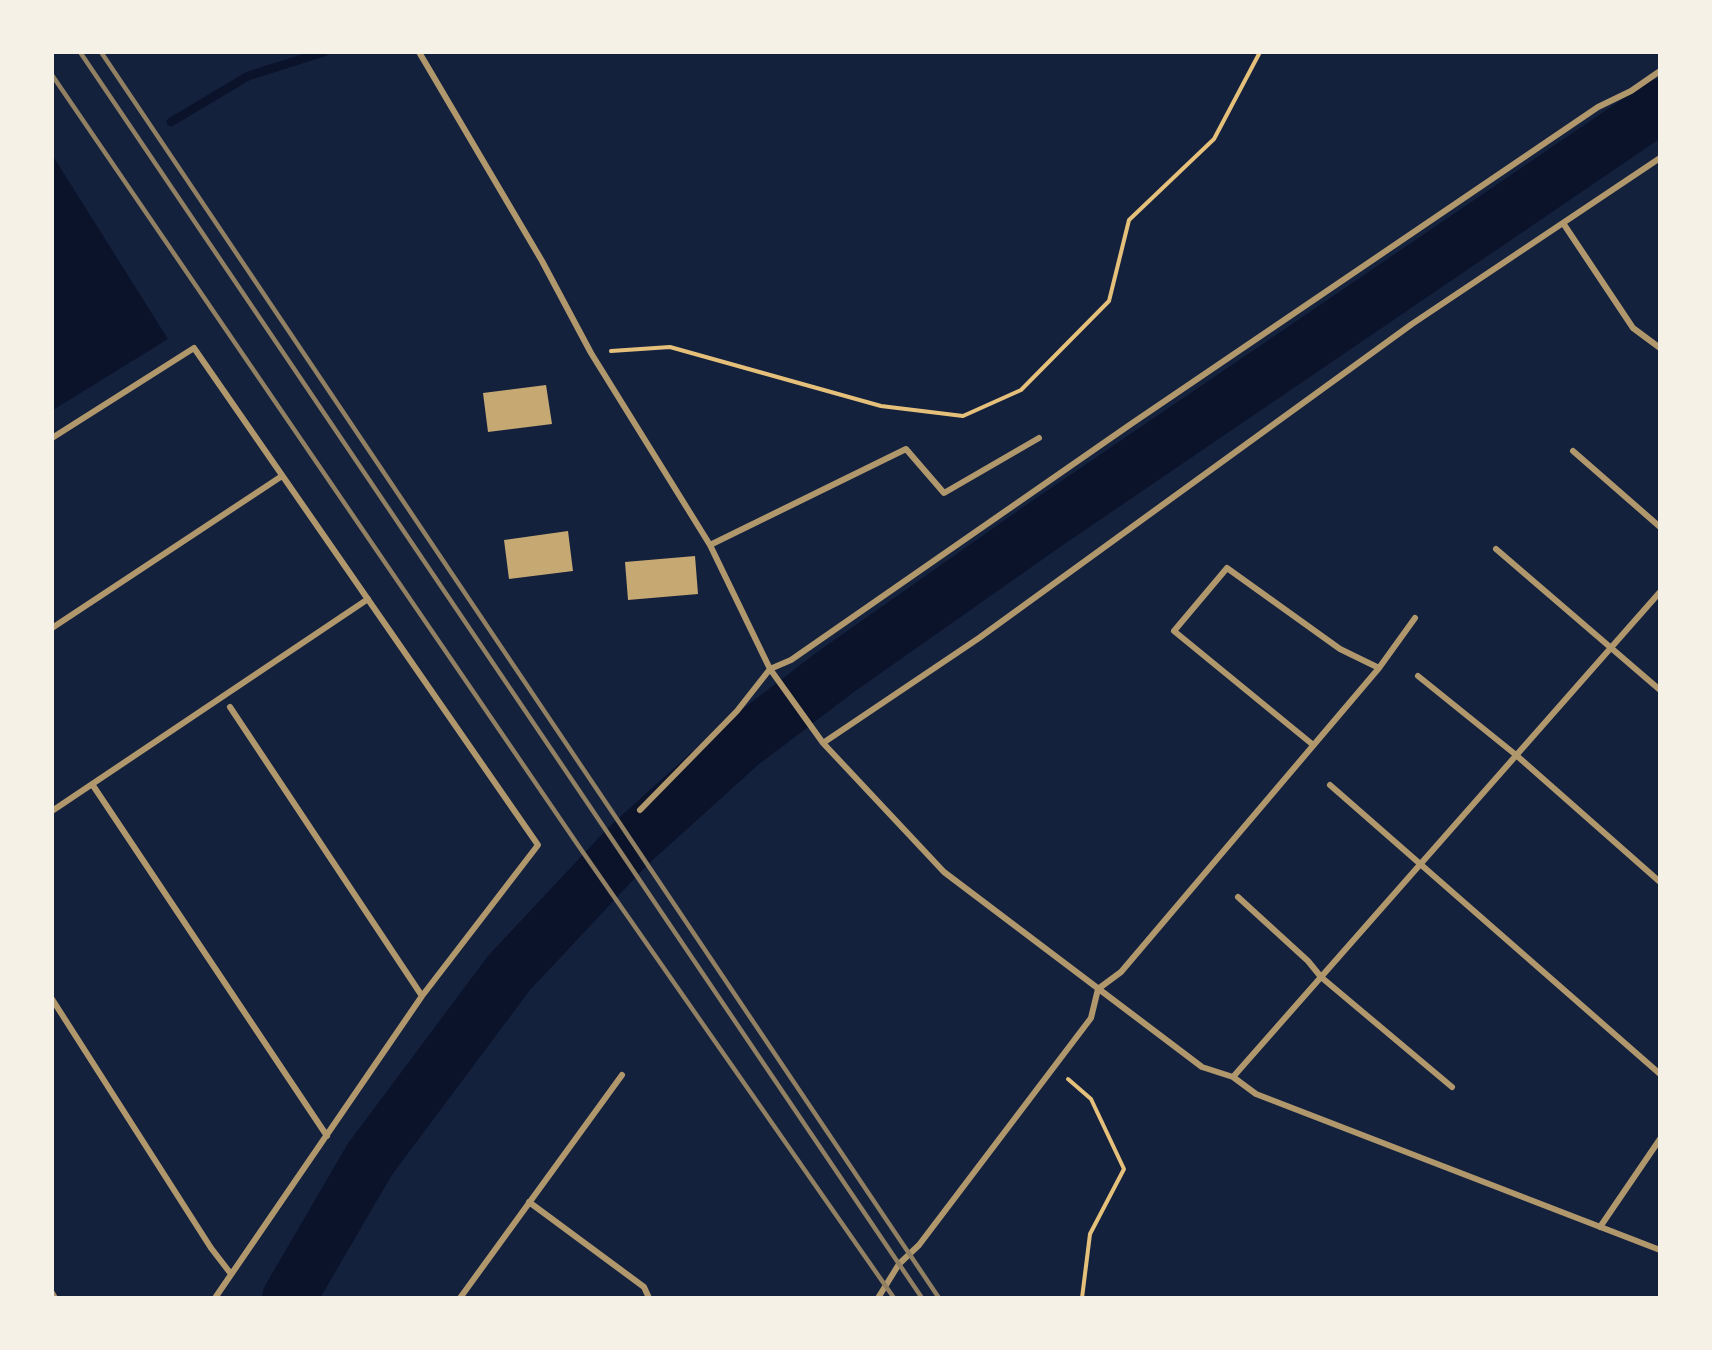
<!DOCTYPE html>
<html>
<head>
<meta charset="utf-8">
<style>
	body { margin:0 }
	#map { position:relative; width:1712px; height:1350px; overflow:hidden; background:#14213d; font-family:Quicksand,sans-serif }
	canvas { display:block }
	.frame { position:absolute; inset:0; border:54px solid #f6f1e7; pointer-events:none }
</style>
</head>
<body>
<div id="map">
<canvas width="1712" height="1350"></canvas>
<div class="frame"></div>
</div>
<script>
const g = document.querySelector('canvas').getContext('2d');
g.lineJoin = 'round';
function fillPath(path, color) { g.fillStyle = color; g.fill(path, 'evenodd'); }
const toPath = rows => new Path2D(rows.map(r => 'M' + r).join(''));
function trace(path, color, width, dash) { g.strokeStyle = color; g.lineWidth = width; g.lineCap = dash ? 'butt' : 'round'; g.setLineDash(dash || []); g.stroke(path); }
fillPath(toPath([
	[53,156,168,339,53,410,52,410]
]), '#0b132b');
trace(toPath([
	[171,122,248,76,324,52]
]), '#0b132b', 9);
trace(toPath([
	[289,1298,370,1159,509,973,627,847,741,744,837,671,1046,524,1660,106]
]), '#0b132b', 54);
fillPath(toPath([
	[546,385,552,424,488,432,483,393],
	[568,531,573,571,509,579,504,540],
	[695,556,698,594,628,600,625,562]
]), '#c6a872');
trace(toPath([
	[611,351,670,347,881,406,963,416,1021,390,1109,301,1129,220,1214,139,1260,52],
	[1068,1079,1091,1099,1124,1169,1090,1234,1082,1298]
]), '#e5c07b', 4);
trace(toPath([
	[419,52,542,261,591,353,710,545,770,669,823,743,944,872,1202,1067,1233,1077,1256,1094,1660,1250],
	[1563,223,1633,328,1660,348],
	[52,438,194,348,538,845,422,996,215,1298],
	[1573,451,1660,527],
	[710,545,906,449,944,493,1039,438],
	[1496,549,1660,690],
	[52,628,282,476],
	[1418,676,1516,755,1660,882],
	[230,707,422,996],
	[823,743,979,638,1412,324,1660,158],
	[1312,744,1174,631,1227,568,1340,649,1379,668],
	[92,784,327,1136],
	[1330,785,1660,1074],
	[640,810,737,711,770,669,791,660,1131,424,1598,107,1631,91,1660,71],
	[52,811,368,599],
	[1238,897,1308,961,1321,977,1452,1087],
	[52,999,211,1248,231,1274],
	[1233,1077,1660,592],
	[529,1202,644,1287,649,1298],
	[1600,1227,1660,1139],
	[52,1293,55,1298],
	[460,1298,622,1075],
	[878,1298,899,1264,919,1245,1091,1018,1098,989,1121,972,1379,668,1415,618]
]), '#b1986c', 6);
trace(toPath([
	[80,52,922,1298],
	[101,52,939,1298],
	[52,75,580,848,894,1298]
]), '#918062', 4.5);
</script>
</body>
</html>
